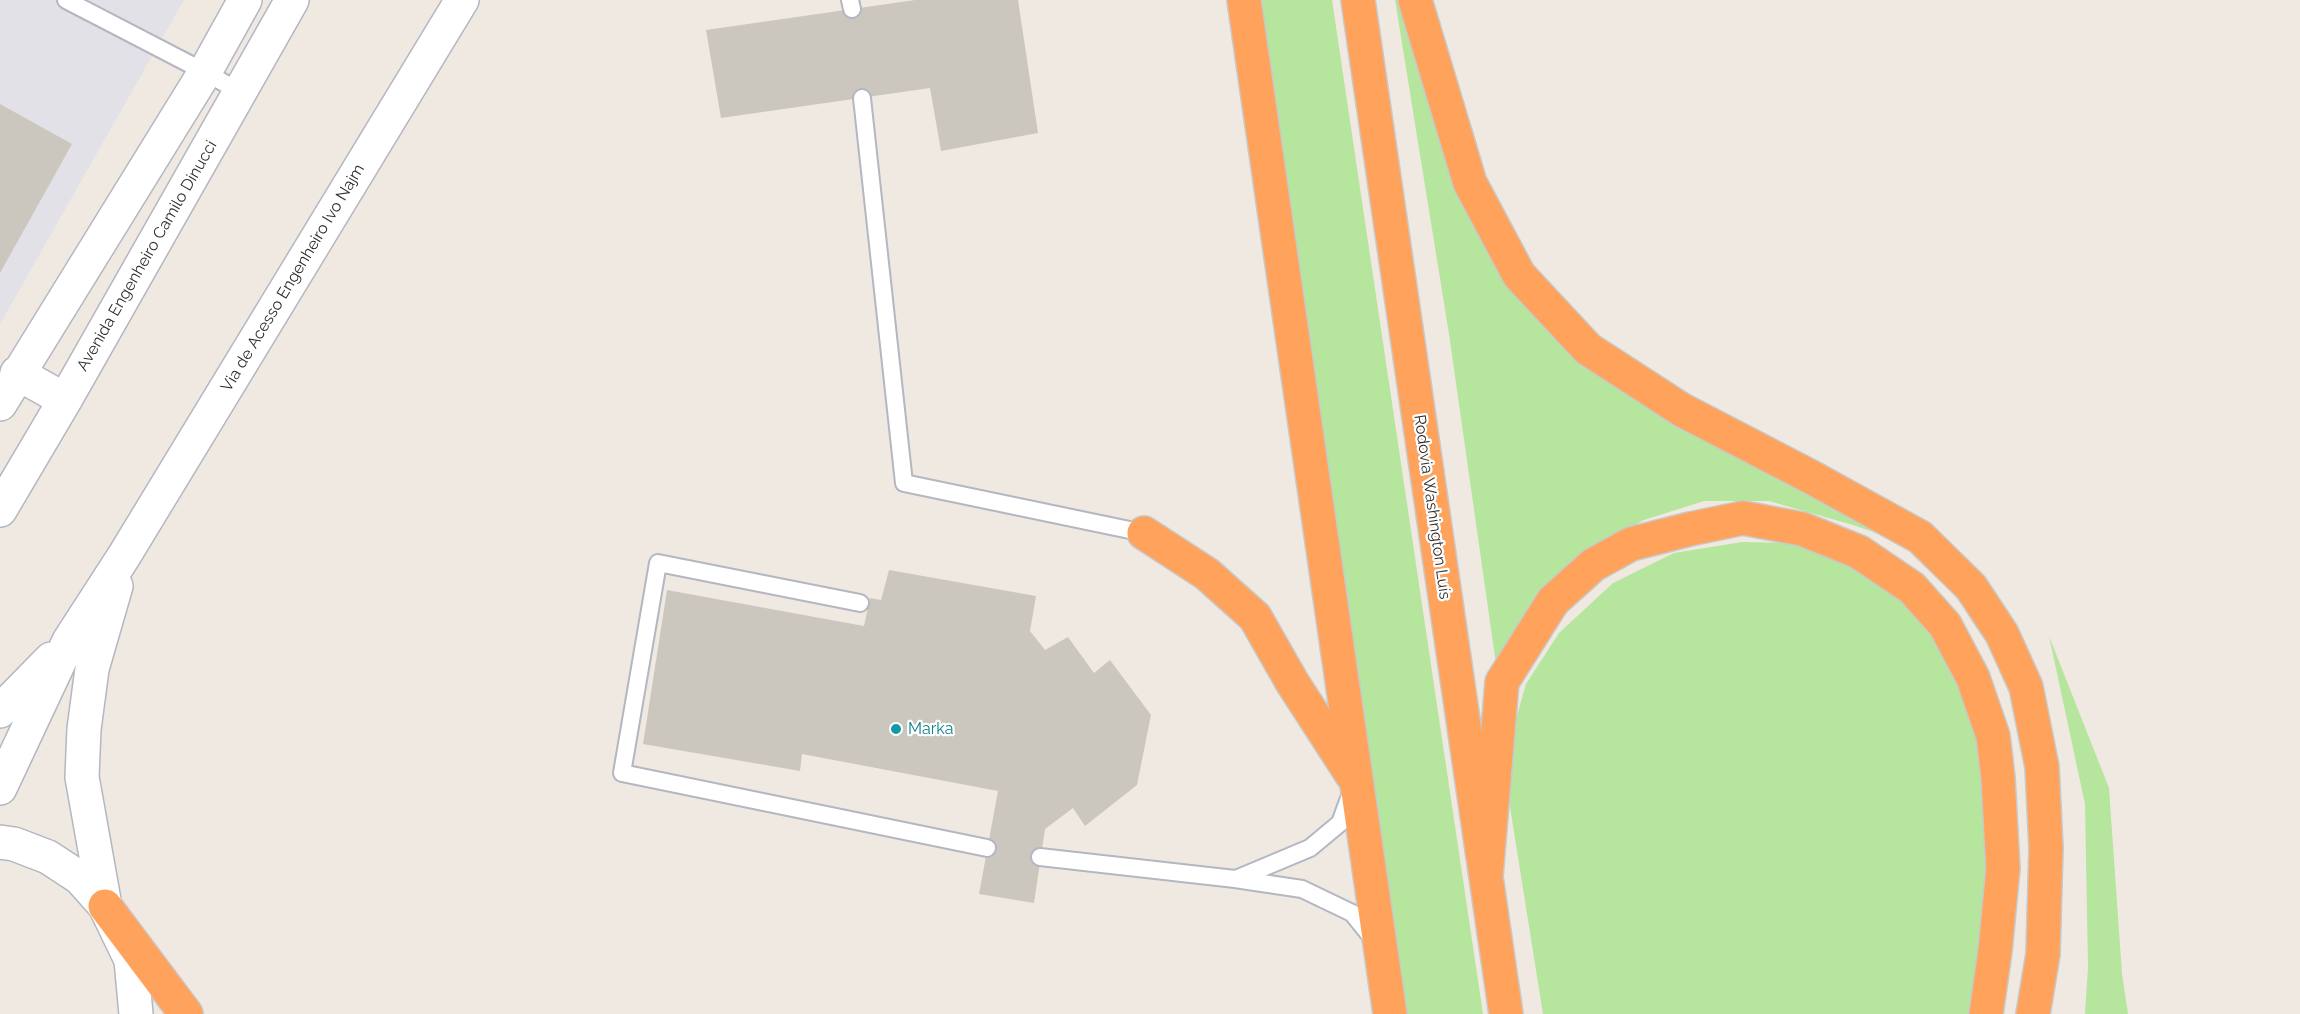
<!DOCTYPE html>
<html>
<head>
<meta charset="utf-8">
<style>
	body { margin:0 }
	canvas { display:block; background:#efe9e1 }
</style>
</head>
<body>
<canvas width="2300" height="1014"></canvas>
<script>
const g = document.querySelector('canvas').getContext('2d');
g.lineJoin = 'round';
function fillPath(path, color) { g.fillStyle = color; g.fill(path, 'evenodd'); }
const toPath = rows => new Path2D(rows.map(r => 'M' + r).join(''));
function trace(path, color, width, dash) { g.strokeStyle = color; g.lineWidth = width; g.lineCap = dash ? 'butt' : 'round'; g.setLineDash(dash || []); g.stroke(path); }
function label(font, color, halo, rows, align = 'center') {
  g.font = font + ' Raleway,sans-serif'; g.lineWidth = 4.5; g.setLineDash([]); g.textBaseline = 'middle'; g.strokeStyle = halo; g.fillStyle = color; for (const [text, x, y, turn = 0] of rows) {
    g.save(); g.translate(x, y); g.rotate((+turn || 0) * Math.PI / 180); g.textAlign = isNaN(turn) ? turn : align; if (halo) g.strokeText(text, 0, 0); g.fillText(text, 0, 0); g.restore();
  }
}
fillPath(toPath([
	[0,0,184,0,0,324]
]), '#e3e1e8');
fillPath(toPath([
	[1261,0,1332,0,1483,1014,1407,1014],
	[1395,0,1406,0,1514,280,1919,548,1853,525,1769,501,1704,501,1644,520,1590,549,1553,581,1520,621,1497,671,1449,334],
	[1742,542,1792,543,1853,562,1906,601,1949,658,1980,737,1991,849,1972,1014,1543,1014,1510,807,1510,740,1526,684,1559,633,1613,583,1674,553],
	[2049,636,2109,788,2122,974,2128,1014,2085,1014,2088,968,2085,804]
]), '#b6e59e');
fillPath(toPath([
	[915,0,1018,0,1038,133,941,151,930,88,721,118,706,30],
	[0,104,72,144,0,273],
	[889,570,1036,596,1030,631,1045,650,1068,637,1094,673,1110,660,1151,715,1137,785,1085,826,1073,808,1045,829,1034,903,979,894,998,791,802,754,800,771,643,744,667,590,864,626,870,598,881,600]
]), '#cbc7bf');
const service = toPath([
	[66,0,205,72,240,92],
	[850,0,852,9],
	[862,98,904,483,1144,533],
	[860,603,658,563,622,773,987,848],
	[1040,857,1235,879,1302,889,1352,913,1373,939],
	[1236,879,1310,848,1340,823,1351,793]
]);
const tertiary = toPath([
	[17,373,65,400],
	[0,404,205,72,245,0],
	[0,510,65,400,292,0]
]);
const secondary = toPath([
	[116,586,92,669,84,729,82,777,105,906,131,960,136,1014],
	[0,711,51,659],
	[0,788,69,641,124,556,462,0],
	[0,842,14,844,48,857,80,878,105,906]
]);
const motorway = toPath([
	[1244,0,1390,1014],
	[1358,0,1506,1014],
	[1415,0,1470,183,1519,275,1588,349,1682,410,1811,477,1920,537,1971,587,2002,634,2026,687,2042,767,2046,848,2043,954,2033,1014],
	[1144,533,1207,574,1255,617,1292,682,1352,775],
	[1486,876,1502,682,1553,601,1593,565,1631,544,1690,529,1743,518,1802,529,1859,552,1912,588,1945,625,1973,678,1993,736,1998,778,2003,868,1995,951,1986,1014],
	[105,906,186,1014]
]);
trace(service, '#b4b7c1', 20);
trace(tertiary, '#b4b7c1', 36);
trace(secondary, '#b4b7c1', 36);
trace(motorway, '#c9c9c9', 36);
trace(service, '#fff', 16);
trace(tertiary, '#fff', 33);
trace(secondary, '#fff', 33);
trace(motorway, '#ffa35c', 33);
for (const [x, y, r, color] of [
	[896,729,6,"#0f9aa8"]
]) { const dot = new Path2D(); dot.arc(x, y, r, 0, 2 * Math.PI); g.fillStyle = color; g.fill(dot); trace(dot, '#fff', 2); }
label('16px', '#2e2e2e', '#fff', [
	["Avenida Engenheiro Camilo Dinucci",147,256,-60],
	["Via de Acesso Engenheiro Ivo Najm",293,278,-59],
	["Rodovia Washington Luís",1432,507,82]
]);
label('16px', '#0d838f', '#fff', [
	["Marka",908,729]
], 'left');
</script>
</body>
</html>
